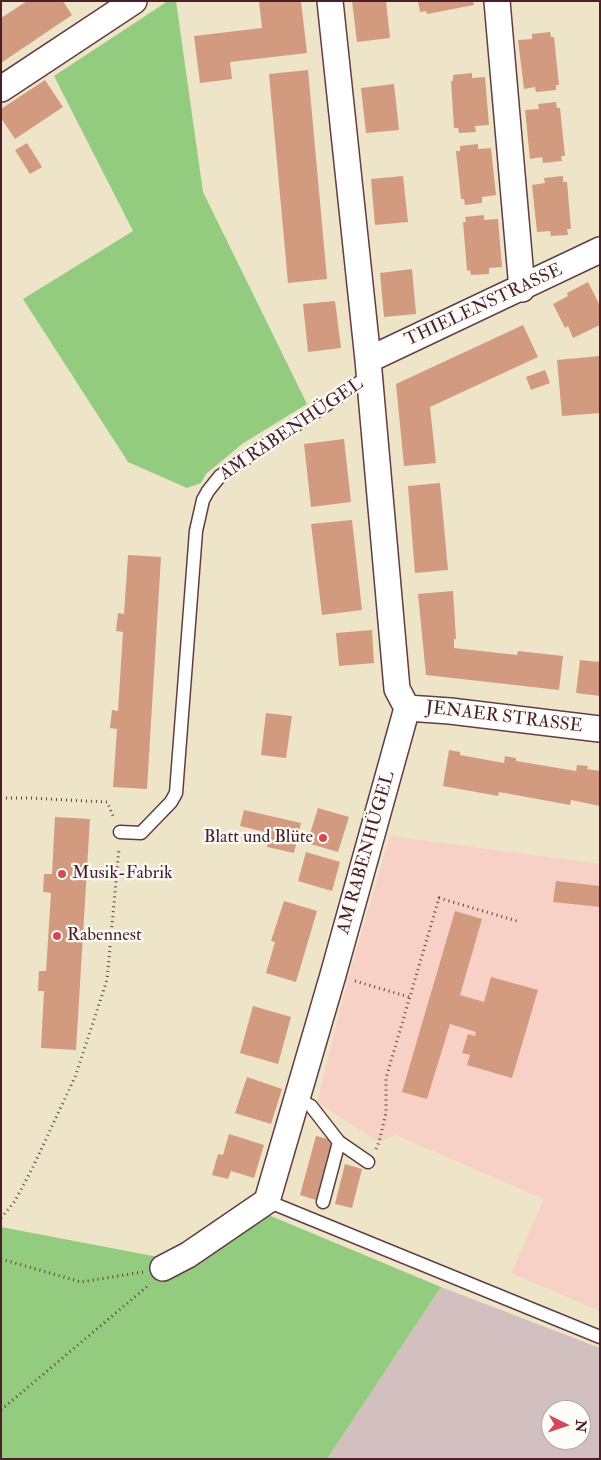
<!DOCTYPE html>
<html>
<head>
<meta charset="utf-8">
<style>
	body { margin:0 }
	#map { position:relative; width:601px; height:1460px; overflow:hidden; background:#eee4c8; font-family:"IM FELL Double Pica",serif }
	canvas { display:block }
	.frame { position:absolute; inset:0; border:2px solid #4a1f2b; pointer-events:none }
	.north { position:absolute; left:541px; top:1400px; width:50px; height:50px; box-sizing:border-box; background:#fdfcf7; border:1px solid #b5a4a5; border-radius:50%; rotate:94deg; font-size:14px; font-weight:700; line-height:20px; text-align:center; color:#4a1f2b }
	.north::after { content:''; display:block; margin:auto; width:18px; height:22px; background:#d1495b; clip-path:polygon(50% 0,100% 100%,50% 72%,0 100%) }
</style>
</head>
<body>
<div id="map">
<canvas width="601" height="1460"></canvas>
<div class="frame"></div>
<div class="north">N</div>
</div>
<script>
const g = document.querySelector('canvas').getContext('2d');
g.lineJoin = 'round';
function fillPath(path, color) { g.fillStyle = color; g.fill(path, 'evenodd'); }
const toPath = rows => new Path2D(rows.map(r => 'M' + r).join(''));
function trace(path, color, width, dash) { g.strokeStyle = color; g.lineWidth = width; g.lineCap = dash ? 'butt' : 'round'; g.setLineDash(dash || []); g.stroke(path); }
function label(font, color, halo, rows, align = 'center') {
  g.font = font + ' "IM FELL Double Pica",serif'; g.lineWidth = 4.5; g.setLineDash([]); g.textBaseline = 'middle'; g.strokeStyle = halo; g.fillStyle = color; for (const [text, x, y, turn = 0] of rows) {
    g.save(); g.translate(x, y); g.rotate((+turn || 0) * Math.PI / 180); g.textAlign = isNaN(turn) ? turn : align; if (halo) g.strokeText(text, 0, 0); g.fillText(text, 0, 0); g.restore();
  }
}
fillPath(toPath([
	[390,836,600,864,600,1311,511,1273,544,1199,396,1135,379,1142,317,1102,348,979]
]), '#f7d1c6');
fillPath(toPath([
	[441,1287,600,1348,600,1459,327,1459],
	[551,1410,581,1410,581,1440,551,1440]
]), '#d2bfbf');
fillPath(toPath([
	[168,1,176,1,203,192,307,404,242,444,206,474,201,483,187,488,128,462,23,299,133,231,54,76],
	[266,1214,441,1287,327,1459,1,1459,1,1227,195,1264]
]), '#94cc7f');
fillPath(toPath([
	[27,1,63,1,72,15,1,63,1,18],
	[259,1,301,1,307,53,230,62,232,79,200,83,194,36,262,28],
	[352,1,386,1,390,38,357,42],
	[418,1,473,1,474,5,427,14,426,11,420,12],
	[550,32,551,37,554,37,559,85,556,85,556,90,536,92,535,87,524,89,518,40,532,39,532,34],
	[308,70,327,279,288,283,269,74],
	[472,73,472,78,485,77,489,125,475,126,476,132,459,133,458,128,454,128,451,81,453,81,453,75],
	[45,80,63,107,15,139,1,118,1,109],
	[394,84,399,130,366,133,361,88],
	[556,102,557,108,560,108,565,156,561,156,562,161,543,163,542,157,530,159,525,110,539,109,538,104],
	[27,143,42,167,30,174,15,150],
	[478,144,478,149,491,148,496,195,482,197,482,203,465,205,464,199,461,199,456,151,460,151,460,146],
	[403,176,408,222,375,225,371,179],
	[563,176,563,182,567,182,571,229,567,229,568,235,551,236,550,231,537,232,532,185,545,183,544,178],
	[484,215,484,220,498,219,502,267,489,268,489,274,471,275,470,270,467,271,463,222,466,222,465,217],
	[412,269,416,314,384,317,380,273],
	[588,282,600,306,600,325,573,338,568,326,565,328,553,304,568,296,567,293],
	[335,301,341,348,308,352,303,304],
	[523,325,538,357,430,407,436,463,404,466,396,384],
	[600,356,600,413,562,416,557,360],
	[545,370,550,383,531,390,526,377],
	[344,439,351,502,311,507,304,444],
	[440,483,448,570,415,573,408,486],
	[352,520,362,610,322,615,311,524],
	[128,555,161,557,147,789,113,787,117,729,110,728,112,710,118,711,123,632,116,631,118,613,124,614],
	[453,591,456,639,454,639,454,648,517,655,518,651,563,656,559,690,426,675,418,594],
	[372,630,374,663,339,666,336,633],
	[580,660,600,662,600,696,576,693],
	[266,713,292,716,286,758,261,755],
	[449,750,460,752,460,755,504,763,505,756,516,758,516,761,576,771,577,765,588,766,587,769,600,771,600,806,571,800,570,805,499,792,498,796,443,786],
	[318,808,349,817,338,852,307,843],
	[244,810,301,823,294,853,267,847,269,833,240,826],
	[55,817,90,819,76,1050,41,1048,44,991,38,991,39,971,46,971,51,893,43,892,44,874,52,874],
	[306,852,340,862,332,891,298,881],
	[556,881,600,886,600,907,553,902],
	[284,901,317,911,296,982,266,973,275,942,271,941],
	[455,911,482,919,460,995,484,1002,491,977,538,990,512,1078,467,1065,470,1055,462,1053,468,1034,475,1036,476,1032,450,1024,427,1099,402,1092],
	[253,1006,291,1017,278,1064,240,1053],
	[247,1077,282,1089,271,1124,235,1113],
	[229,1134,264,1145,254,1178,231,1171,228,1179,212,1175,218,1154,223,1155],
	[316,1136,332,1140,316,1200,300,1195],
	[345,1164,362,1169,352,1208,335,1204]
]), '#d29b80');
const service = toPath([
	[120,832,141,833,171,802,176,793,196,531,203,500,208,491,220,476,369,376],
	[296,1098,311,1106,339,1142,368,1162],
	[267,1201,600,1337],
	[323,1202,339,1142]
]);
const minor = toPath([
	[497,1,522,289],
	[1,89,134,1],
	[368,360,600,250],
	[407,708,450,711,600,729],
	[163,1268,188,1255,267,1201,333,975,407,708,397,689,368,360,330,1]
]);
trace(service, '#633d43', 15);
trace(minor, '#633d43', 28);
trace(toPath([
	[1,798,29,798,107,802,114,818],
	[355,981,409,997],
	[376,1149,379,1142,386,1113,386,1078,439,898,517,921],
	[1,1218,15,1201,32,1169,75,1077,107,980,119,848],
	[1,1259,81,1282,143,1272],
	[1,1410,150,1284]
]), '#633d43', 3, [1, 4]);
trace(service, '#fff', 12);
trace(minor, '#fff', 25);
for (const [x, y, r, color] of [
	[323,838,5,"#d1495b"],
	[62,874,5,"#d1495b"],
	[57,936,5,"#d1495b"]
]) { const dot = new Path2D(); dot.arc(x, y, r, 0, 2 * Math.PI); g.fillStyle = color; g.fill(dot); trace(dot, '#fdfcf7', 2); }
label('18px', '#4a1f2b', '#fdfcf7', [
	["THIELENSTRASSE",484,306,-25],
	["AM RABENHÜGEL",292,430,-34],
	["JENAER STRASSE",504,718,7],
	["AM RABENHÜGEL",367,853,-74]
]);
label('18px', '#4a1f2b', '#fdfcf7', [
	["Blatt und Blüte",313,838,"right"],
	["Musik-Fabrik",72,874],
	["Rabennest",67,936]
], 'left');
</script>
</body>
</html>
